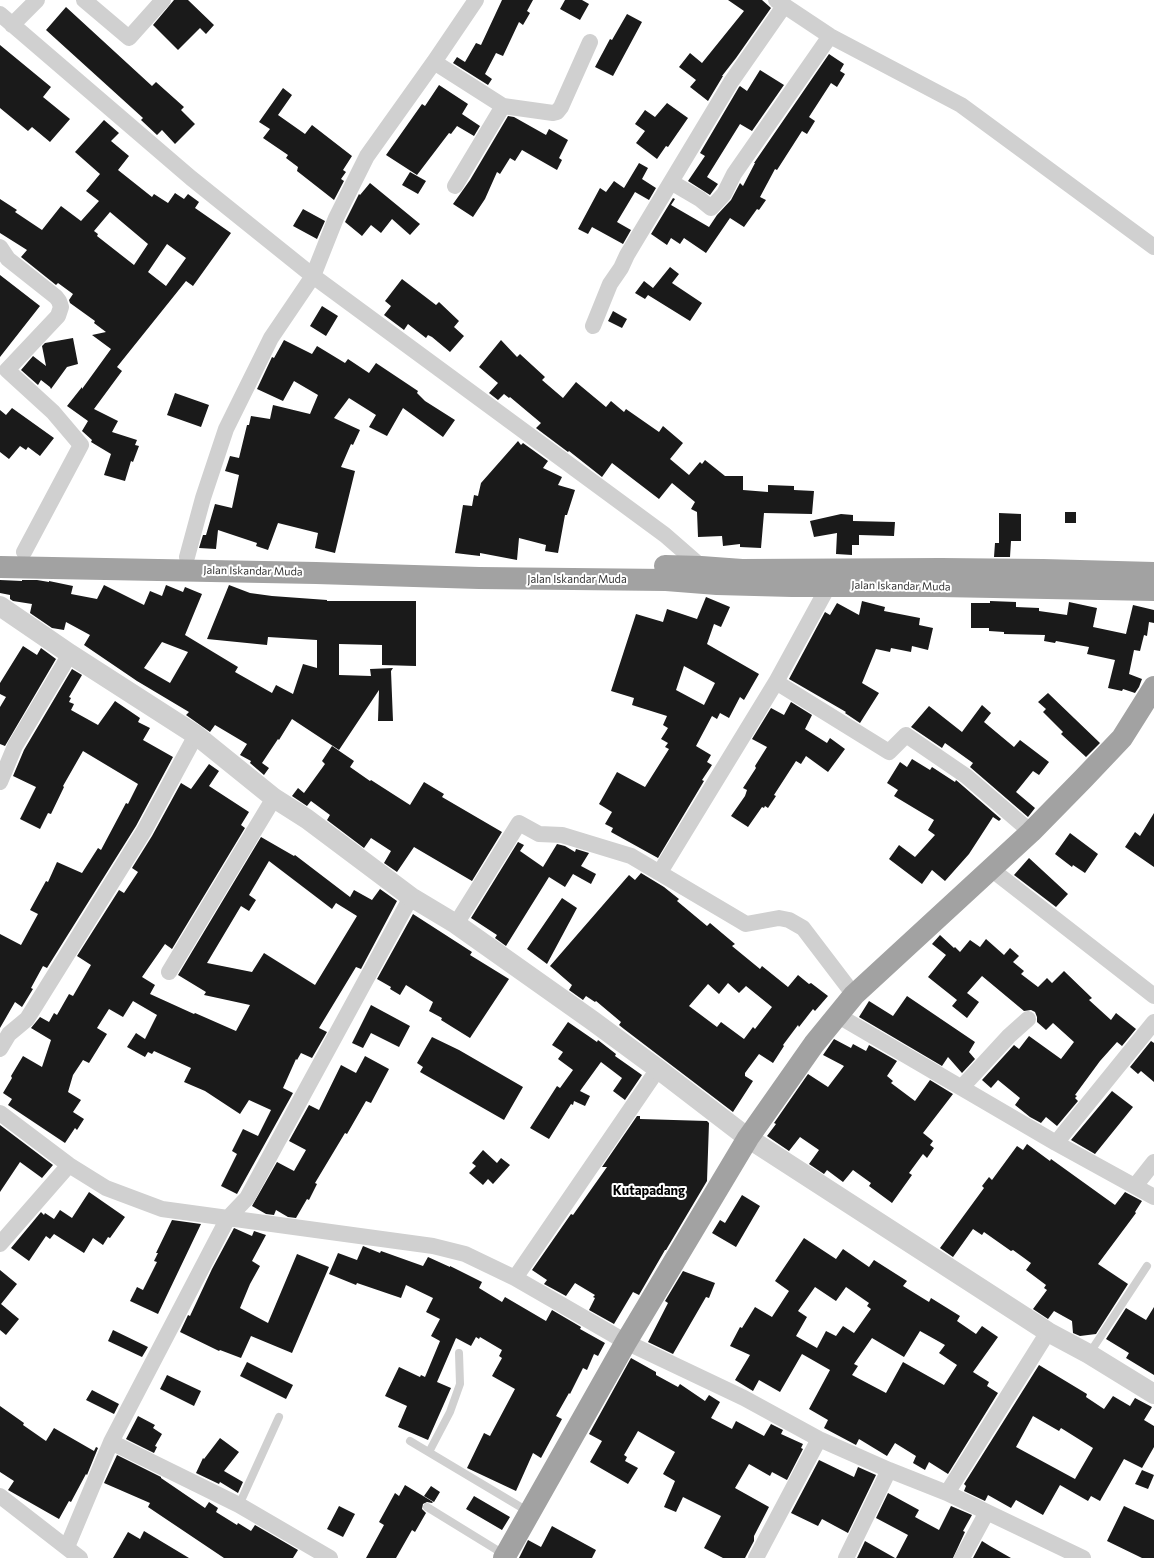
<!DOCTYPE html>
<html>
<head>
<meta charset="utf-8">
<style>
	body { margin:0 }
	canvas { display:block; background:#fff }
</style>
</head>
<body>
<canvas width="1154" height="1558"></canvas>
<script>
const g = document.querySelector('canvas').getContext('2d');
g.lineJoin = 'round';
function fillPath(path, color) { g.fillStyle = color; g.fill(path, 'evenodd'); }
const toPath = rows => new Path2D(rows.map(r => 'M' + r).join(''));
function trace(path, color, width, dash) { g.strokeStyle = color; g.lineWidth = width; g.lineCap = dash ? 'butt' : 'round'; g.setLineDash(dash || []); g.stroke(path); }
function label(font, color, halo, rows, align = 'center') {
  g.font = font + ' Commissioner,sans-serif'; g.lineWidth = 4; g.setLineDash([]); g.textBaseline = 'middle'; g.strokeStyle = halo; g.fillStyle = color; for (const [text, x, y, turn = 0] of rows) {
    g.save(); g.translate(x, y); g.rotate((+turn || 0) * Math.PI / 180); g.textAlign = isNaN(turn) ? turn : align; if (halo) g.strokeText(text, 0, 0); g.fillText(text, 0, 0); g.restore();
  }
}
fillPath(toPath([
	[174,0,188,0,214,25,206,34,200,28,178,50,153,25],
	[502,0,533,0,527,11,530,13,523,25,519,22,503,56,496,53,485,74,492,79,488,85,453,63,457,57,465,62,476,43,481,45],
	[565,0,582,0,589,4,580,20,560,9],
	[728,0,762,0,771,8,736,58,722,76,723,76,708,101,690,87,696,80,679,67,690,53,702,63,744,11],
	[66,7,152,86,156,82,184,107,181,110,195,124,175,144,162,130,157,135,141,120,143,118,46,30],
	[627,14,642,22,613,76,595,67,610,39,612,40],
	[0,45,51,87,43,97,70,119,50,142,32,127,28,131,0,108],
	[829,54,844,64,840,71,845,74,837,87,831,83,809,117,815,121,807,134,802,131,777,170,775,169,760,197,766,200,759,210,757,209,744,227,730,218,706,253,684,238,680,244,671,238,667,245,651,234,673,198,675,199,671,205,709,227,717,215,731,200,740,183,743,186,755,163,754,163],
	[760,70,784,85,752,131,740,124,707,177,718,184,710,195,688,181,705,156,700,153,739,87,740,86,747,91],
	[439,85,468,104,462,114,480,126,474,136,457,126,451,134,449,133,417,175,386,155,422,104,425,106],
	[283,88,292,95,278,115,305,134,312,125,352,156,343,170,346,172,341,179,344,181,334,200,297,171,298,167,286,158,288,155,263,138,270,129,259,122],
	[667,103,688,118,668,147,666,146,657,159,636,143,645,131,635,124,645,110,655,117],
	[508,116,514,117,546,135,549,129,568,140,559,158,562,160,557,170,522,150,515,161,510,158,500,174,497,172,485,199,473,217,453,204,470,180],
	[104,120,119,133,111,141,129,156,118,170,152,197,154,194,168,203,175,193,184,199,188,194,199,202,195,208,231,233,193,286,186,281,117,367,122,371,94,409,118,421,112,432,137,440,135,445,139,446,133,462,131,461,125,481,104,475,111,454,91,442,92,440,82,431,88,421,67,406,82,387,82,389,111,349,92,335,106,332,94,323,95,321,70,303,69,300,73,294,58,283,56,285,21,257,27,250,0,233,0,199,17,210,15,212,42,230,61,206,81,221,99,201,86,191,100,174,75,152],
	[110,212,148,244,134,265,97,236,98,234,94,231],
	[167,244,186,258,166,286,148,272],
	[639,163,648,168,642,179,656,188,649,200,635,192,617,222,631,230,623,244,592,227,588,234,578,229,600,188,606,192,614,181,624,188],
	[410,172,426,181,418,194,402,185],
	[370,183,420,224,410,235,392,219,381,233,371,225,362,236,345,222,359,194,360,195],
	[303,209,325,221,317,239,293,226],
	[670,267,679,274,672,283,702,303,690,321,648,295,645,299,635,293,644,281,653,288],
	[0,275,40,306,0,357],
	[402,279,436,305,439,302,459,321,454,327,464,336,450,352,432,337,428,335,426,338,408,324,404,330,384,315,391,306,385,301],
	[322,306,338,316,326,336,310,326],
	[613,311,627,319,622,328,608,321],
	[73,338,78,364,67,367,51,389,50,387,41,380,38,385,21,370,33,356,46,366,42,346,45,343],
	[284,340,312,354,317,346,345,363,348,359,369,373,376,363,418,391,417,393,425,401,455,420,443,437,403,408,387,436,369,427,376,415,349,398,334,418,360,430,353,445,351,444,341,467,355,471,335,553,315,548,318,533,278,523,268,550,256,546,257,543,218,530,216,549,199,548,203,535,206,535,215,504,232,508,239,475,225,471,230,456,239,458,247,425,249,425,251,416,270,419,273,405,310,414,318,395,294,381,283,401,257,389,272,357,274,358],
	[501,340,517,357,520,354,545,377,542,380,563,398,576,382,606,407,611,401,624,412,626,409,659,432,663,426,683,443,670,459,689,475,700,462,702,464,705,460,725,476,743,476,743,490,768,492,768,485,794,486,794,490,814,491,812,514,764,513,761,548,740,547,740,544,723,546,722,536,698,537,697,512,691,509,695,502,672,483,659,499,612,463,602,477,569,451,568,452,536,428,541,423,510,397,509,398,504,394,498,400,489,393,498,383,479,367],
	[175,393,209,405,201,427,167,415],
	[12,408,54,438,40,456,28,447,26,450,20,446,9,459,0,452,0,410,6,415],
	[518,441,521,445,523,443,548,461,543,468,562,477,558,485,575,490,567,515,565,515,558,553,545,551,546,545,519,538,517,560,480,553,480,556,455,553,463,505,472,506,474,495,478,496,481,483],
	[1065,512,1076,512,1076,523,1065,523],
	[999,513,1021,514,1021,541,1011,541,1010,557,994,557,995,543,999,543],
	[841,514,853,515,853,521,895,522,894,536,859,535,859,545,852,545,852,555,836,554,837,533,814,537,810,521],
	[0,580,22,581,22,580,37,580,49,582,49,581,73,586,71,594,97,599,104,585,144,605,150,591,162,596,166,585,183,592,185,587,202,594,185,635,238,667,235,672,272,693,276,685,293,694,303,664,317,668,317,640,268,637,267,645,207,639,229,585,250,593,272,596,327,600,327,601,416,601,416,666,382,665,382,645,339,644,339,675,371,676,370,669,393,668,391,671,393,721,378,721,379,690,339,750,292,719,279,740,278,739,262,763,269,768,264,775,250,763,251,761,240,755,247,744,215,725,210,732,186,715,189,712,137,681,84,645,90,635,66,622,64,630,52,628,30,613,32,604,13,601,10,599,10,595,0,593],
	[162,642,188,652,170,683,144,668],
	[706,597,730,607,721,627,714,624,707,644,759,674,744,700,740,697,729,718,720,713,717,719,712,716,696,746,711,755,707,762,712,765,702,780,704,781,658,858,611,832,613,828,605,824,612,812,599,804,617,772,645,787,669,749,665,747,668,743,661,739,668,728,663,725,667,716,632,705,634,698,611,691,636,614,663,622,667,609,697,619],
	[684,666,715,683,704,705,676,690],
	[862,601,885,607,884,611,920,618,919,625,933,628,928,650,912,646,911,652,891,648,890,652,876,649,862,683,879,693,860,723,845,713,846,712,789,679,825,612,830,615,837,603,859,615],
	[990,601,1016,602,1016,607,1039,608,1039,611,1067,615,1069,602,1097,608,1093,627,1126,634,1133,605,1154,610,1154,623,1149,622,1147,636,1144,635,1140,651,1134,650,1129,674,1142,679,1139,687,1135,693,1123,689,1122,691,1108,688,1115,660,1087,654,1089,647,1056,641,1055,643,1044,641,1045,635,1004,634,1004,632,989,631,989,628,971,628,971,603,990,603],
	[23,646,37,655,41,648,56,659,5,746,0,744,0,707,6,697,0,694,0,683],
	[72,669,82,675,69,697,71,698,69,702,74,704,71,710,98,725,115,701,140,718,138,722,150,728,143,740,173,757,136,826,47,968,43,966,31,988,33,989,22,1007,15,1002,0,1028,0,934,21,945,38,914,30,910,46,881,48,882,57,862,82,873,98,848,101,850,126,803,128,804,138,784,83,751,63,786,64,787,51,814,48,813,40,829,20,819,36,787,13,776,24,750],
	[1048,693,1100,743,1086,757,1061,734,1063,732,1043,712,1046,709,1038,702],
	[791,702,812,715,805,729,827,743,830,738,845,749,828,772,806,756,801,764,796,761,774,795,776,796,768,808,765,806,764,808,762,807,748,827,731,816,745,796,747,790,743,788,756,768,755,766,767,747,752,739,771,708,784,715],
	[982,705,991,713,984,722,1014,747,1020,740,1049,762,1039,775,1033,771,1016,792,1035,808,1028,817,970,767,973,763,945,743,942,748,911,727,929,706,962,732],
	[332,746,354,761,350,767,370,781,371,780,410,805,424,782,444,794,442,797,502,832,472,881,414,847,397,872,384,863,391,851,371,838,364,848,327,820,330,815,311,801,307,806,292,796,298,788,304,793,325,764,322,761],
	[912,759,930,770,932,767,955,782,956,780,1001,819,999,821,993,817,969,854,945,881,932,870,922,884,889,859,899,845,915,857,935,835,928,830,934,820,894,796,898,790,887,783,900,762,907,767],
	[209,764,219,771,209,786,249,812,241,825,245,828,172,949,165,944,142,977,155,985,150,994,194,1014,195,1013,236,1031,250,1005,204,995,206,992,178,975,261,837,294,856,295,855,350,897,354,890,372,900,380,889,397,901,361,969,356,967,319,1028,327,1032,312,1058,301,1053,297,1060,296,1059,283,1088,293,1093,237,1194,221,1186,237,1154,232,1151,243,1129,258,1136,271,1110,249,1100,240,1114,205,1091,184,1082,191,1068,154,1051,152,1054,148,1052,145,1057,127,1047,136,1033,145,1039,157,1015,133,1001,123,1017,109,1009,97,1028,107,1034,89,1063,83,1060,73,1075,68,1092,81,1100,73,1112,84,1119,77,1130,75,1128,65,1143,8,1105,12,1099,3,1093,12,1078,11,1076,23,1056,42,1067,51,1040,31,1028,40,1017,49,1022,54,1013,57,1015,69,994,73,996,91,965,77,956,119,890,124,893,138,872,132,868,152,836,181,783,191,789],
	[269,861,332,909,336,903,357,916,315,985,264,953,252,972,207,963,241,906,249,911,256,900,249,895],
	[1154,813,1154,867,1125,847,1135,832,1140,836],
	[1070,833,1098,854,1085,873,1073,865,1072,867,1055,854],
	[518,842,524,845,520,851,543,867,557,844,565,846,575,852,576,849,589,853,581,866,596,874,591,884,573,874,565,887,549,877,506,946,495,938,497,935,471,918],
	[1029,858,1068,894,1056,907,1014,875],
	[641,873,664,887,679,899,677,901,707,926,710,923,735,944,732,946,760,969,762,966,788,987,798,975,809,984,811,983,828,996,815,1011,813,1009,799,1027,798,1025,783,1045,784,1046,773,1063,759,1054,745,1073,745,1076,753,1081,733,1112,624,1029,619,1025,621,1022,596,1001,595,1002,586,996,583,1000,569,990,572,985,550,966,629,875,635,880],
	[728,983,739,993,746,986,772,1007,755,1029,753,1027,744,1039,721,1022,717,1027,689,1006,708,984,719,994],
	[562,898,577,908,547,964,527,949],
	[413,914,472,952,470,955,509,979,470,1038,441,1020,442,1018,429,1011,433,1002,406,985,400,995,390,989,391,987,377,979],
	[940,935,954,948,955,947,960,952,970,940,980,947,986,939,1004,955,1010,948,1019,956,1013,962,1024,971,1021,974,1038,987,1047,978,1052,983,1064,971,1092,998,1089,1000,1111,1020,1116,1013,1136,1029,1122,1046,1117,1042,1100,1061,1075,1095,1077,1096,1075,1098,1078,1101,1057,1126,1046,1117,1041,1123,1030,1117,1015,1105,1020,1098,998,1080,991,1088,982,1080,1014,1045,1019,1049,1029,1036,1061,1059,1074,1042,1053,1023,1046,1030,1037,1022,1037,1017,1035,1012,1031,1010,1024,1011,982,976,967,993,979,1002,967,1018,952,1006,957,1000,928,977,946,955,932,944],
	[907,996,975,1042,969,1052,975,1059,962,1073,948,1057,942,1066,859,1017,869,1001,893,1016],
	[371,1005,410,1026,399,1047,371,1033,363,1048,352,1043],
	[568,1022,597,1042,598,1040,616,1054,615,1056,642,1075,625,1100,613,1091,622,1078,601,1062,580,1091,590,1096,585,1106,574,1101,573,1105,571,1104,549,1139,530,1128,557,1086,560,1088,573,1070,558,1059,563,1052,552,1045],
	[432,1037,459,1050,523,1087,504,1120,420,1072,423,1067,417,1063],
	[834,1039,851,1048,853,1044,866,1051,869,1045,897,1061,887,1076,893,1081,891,1083,915,1101,930,1080,953,1094,923,1133,933,1141,930,1145,934,1148,927,1158,923,1154,909,1173,912,1175,892,1203,869,1186,871,1183,853,1170,843,1182,827,1170,824,1174,809,1164,819,1150,800,1137,789,1151,767,1136,776,1124,774,1123,808,1074,828,1087,844,1066,823,1055],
	[1151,1041,1154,1043,1154,1082,1141,1071,1138,1074,1130,1067],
	[365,1056,389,1069,371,1103,366,1101,347,1134,345,1133,315,1183,317,1184,309,1200,307,1199,296,1218,288,1217,276,1210,274,1215,266,1214,252,1206,277,1162,294,1171,306,1150,289,1141,309,1105,319,1110,341,1065,356,1073],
	[1112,1091,1133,1107,1095,1154,1071,1140],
	[637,1116,640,1116,640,1119,707,1121,709,1123,707,1181,666,1250,665,1250,639,1295,633,1292,614,1324,589,1310,595,1298,593,1297,595,1295,575,1283,566,1296,544,1284,547,1280,532,1270,571,1214,573,1215,607,1167,602,1167],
	[0,1125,53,1165,42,1178,20,1162,0,1192],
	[1027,1144,1050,1161,1051,1159,1115,1205,1125,1192,1142,1201,1135,1212,1136,1213,1098,1264,1128,1284,1096,1334,1080,1336,1073,1333,1072,1321,1054,1311,1048,1319,1033,1309,1047,1290,1044,1288,1046,1285,1026,1270,1031,1263,1013,1250,1011,1251,984,1232,982,1235,973,1229,953,1257,940,1248,984,1188,982,1186,989,1177,992,1180,1017,1146,1023,1150],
	[483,1150,497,1163,501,1158,510,1165,493,1184,488,1179,483,1185,469,1173,476,1166,472,1163],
	[89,1192,125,1217,110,1238,108,1237,103,1245,93,1238,84,1253,54,1234,50,1239,46,1236,29,1261,11,1248,41,1212,44,1215,45,1213,54,1219,60,1210,72,1218],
	[742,1195,760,1206,736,1247,712,1233,720,1220,725,1223],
	[172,1220,201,1224,158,1314,130,1301,137,1287,143,1290,157,1262,154,1261,158,1253,156,1253],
	[234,1228,252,1236,254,1231,266,1235,252,1261,260,1266,250,1284,240,1308,268,1323,297,1254,329,1267,292,1353,251,1336,241,1358,220,1350,219,1351,180,1332,188,1315,190,1316,212,1269],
	[804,1238,836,1259,843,1249,869,1267,874,1260,907,1281,903,1286,929,1302,931,1298,960,1316,957,1321,976,1334,982,1326,998,1337,973,1372,989,1382,987,1386,998,1393,948,1474,929,1462,925,1470,913,1463,916,1456,895,1443,887,1456,859,1439,856,1445,824,1428,828,1420,809,1409,830,1370,802,1354,780,1392,759,1380,753,1391,735,1380,750,1355,730,1346,740,1327,742,1328,755,1307,772,1317,789,1291,775,1281],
	[815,1287,836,1301,846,1287,869,1303,867,1306,871,1309,854,1333,843,1326,836,1336,826,1331,817,1348,796,1336,807,1317,798,1311],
	[920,1331,945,1345,939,1353,957,1365,944,1385,903,1362,886,1393,852,1375,858,1366,854,1364,872,1338,904,1357],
	[363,1246,380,1253,381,1251,423,1266,428,1257,450,1267,450,1266,482,1282,479,1288,502,1302,505,1297,546,1321,552,1310,581,1327,580,1329,605,1343,598,1356,594,1354,587,1370,583,1368,570,1394,569,1393,556,1416,562,1419,541,1458,533,1453,516,1491,467,1468,484,1433,490,1436,515,1389,492,1376,502,1358,499,1356,502,1350,480,1337,479,1339,476,1337,471,1346,456,1338,437,1382,451,1388,428,1440,398,1427,407,1406,385,1396,399,1367,420,1377,421,1375,425,1377,440,1341,431,1336,440,1319,426,1312,433,1298,406,1285,401,1298,357,1283,356,1285,329,1274,338,1253,357,1260],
	[0,1270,17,1284,1,1304,19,1319,6,1335,0,1330],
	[683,1271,715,1283,709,1298,706,1297,673,1354,648,1342,668,1303,665,1301],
	[1154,1307,1154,1375,1126,1358,1129,1353,1106,1339,1126,1308,1146,1320],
	[113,1330,148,1347,142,1357,108,1341],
	[631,1358,656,1372,656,1375,678,1387,680,1384,705,1401,709,1395,720,1402,711,1418,732,1429,736,1421,764,1436,771,1424,783,1430,781,1434,803,1444,801,1448,803,1449,787,1480,772,1472,770,1476,749,1464,735,1488,769,1507,754,1536,754,1541,745,1558,723,1558,704,1548,721,1516,683,1497,676,1512,664,1507,675,1481,663,1474,675,1452,638,1431,624,1455,627,1457,625,1461,638,1468,628,1484,590,1462,602,1441,589,1434],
	[247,1362,293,1385,286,1399,240,1376],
	[1039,1365,1087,1394,1086,1397,1104,1409,1113,1396,1130,1406,1135,1398,1152,1407,1144,1420,1154,1426,1154,1447,1142,1468,1124,1459,1100,1501,1091,1496,1088,1501,1060,1485,1043,1515,1016,1500,1011,1508,988,1495,985,1501,964,1491,966,1486,964,1484],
	[1033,1416,1059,1431,1061,1428,1093,1448,1075,1479,1016,1447],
	[167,1375,201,1391,194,1406,160,1389],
	[92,1390,119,1404,114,1414,86,1400],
	[0,1406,24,1423,23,1425,46,1441,54,1428,94,1451,96,1447,98,1448,87,1475,86,1474,71,1502,69,1501,59,1519,8,1490,14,1481,0,1472],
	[138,1416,155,1425,153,1428,162,1434,155,1446,157,1447,154,1453,126,1439],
	[220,1438,239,1452,224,1471,243,1482,238,1493,220,1482,219,1484,196,1473,203,1458,204,1459],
	[117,1455,161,1477,161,1478,205,1508,209,1502,218,1508,216,1512,237,1525,238,1523,251,1531,255,1525,298,1550,293,1558,224,1558,148,1507,150,1503,104,1483],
	[819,1460,854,1477,858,1467,876,1475,848,1533,822,1519,818,1526,791,1513],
	[1142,1470,1154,1475,1148,1489,1135,1484],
	[405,1485,433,1502,432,1503,427,1502,423,1504,422,1509,426,1513,415,1532,412,1530,396,1558,366,1558,384,1525,379,1522,395,1493,399,1496],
	[431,1486,440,1492,434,1502,424,1496],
	[888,1493,919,1510,915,1517,939,1530,951,1506,972,1515,963,1531,965,1532,953,1558,896,1558,908,1535,876,1518],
	[474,1496,510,1517,502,1530,466,1509],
	[339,1506,355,1514,343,1537,327,1529],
	[1124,1506,1154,1520,1154,1558,1142,1558,1107,1541],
	[552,1526,596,1550,592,1558,519,1558,528,1540,541,1547],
	[144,1531,189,1558,113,1558,128,1532,140,1539],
	[865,1541,895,1558,857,1558],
	[982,1541,990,1546,1011,1558,973,1558]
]), '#1a1a1a');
trace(toPath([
	[1089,1354,1147,1266],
	[410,1441,529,1512],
	[429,1452,450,1412,460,1384,459,1353],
	[239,1505,279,1417],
	[427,1507,505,1555]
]), '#d0d0d0', 8);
trace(toPath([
	[84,0,129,38,163,0],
	[776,0,830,36,961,105,1154,247],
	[0,14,191,178,313,276,665,535,704,569],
	[12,25,37,0],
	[434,62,503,106,553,113,557,112,561,107,590,42],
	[671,182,700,199,711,208,724,194,734,174,830,36],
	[455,186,503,106],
	[0,247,8,259,56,297,59,301,61,307,58,316,7,370,53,412,81,445,24,552],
	[593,326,610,284,621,268,627,255,731,82,784,6],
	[187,557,203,498,226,429,271,338,313,276,336,218,367,156,434,62,476,0],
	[776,682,889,752,906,735,966,776,1031,832],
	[0,782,15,746,70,654],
	[991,869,1154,996],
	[660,872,776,682,829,585],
	[456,924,519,823,539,834,562,835,631,856,746,924,779,918,789,920,803,928,854,995],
	[169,972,274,798],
	[837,1015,1056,1143,1154,1197],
	[0,1049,9,1034,27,1019,144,831,196,735],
	[962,1087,1009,1036,1028,1019],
	[0,1113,69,1165,106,1188,162,1209,433,1246,465,1254,515,1278,626,1342,744,1398,819,1439,889,1470,947,1493,1083,1558],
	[1056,1143,1154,1022],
	[1135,1186,1154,1162],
	[0,1244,69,1165],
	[515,1278,658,1069],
	[111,1442,239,1505,330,1558],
	[947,1493,1048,1332],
	[0,1496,80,1558],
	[67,1547,111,1442,228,1218,247,1198,411,897],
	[756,1558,819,1439],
	[846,1558,889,1470],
	[962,1558,987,1512]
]), '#d0d0d0', 16);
trace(toPath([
	[0,606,70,654,196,735,274,798,307,819,411,897,456,924,593,1021,658,1069,748,1138,1048,1332,1089,1354,1154,1394]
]), '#d0d0d0', 20);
trace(toPath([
	[665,566,701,567,742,570,941,569,1043,570,1154,573],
	[0,567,316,573,479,578,666,580,717,584,792,586,940,586,1154,590],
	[504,1558,626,1342,748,1138,814,1044,854,995,1031,832,1083,779,1122,738,1154,687]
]), '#a2a2a2', 22);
label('11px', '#333', '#fff', [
	["Jalan Iskandar Muda",253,571,1],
	["Jalan Iskandar Muda",577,579],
	["Jalan Iskandar Muda",901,586,1]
]);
label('bold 13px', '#000', '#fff', [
	["Kutapadang",649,1191]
]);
</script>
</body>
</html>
